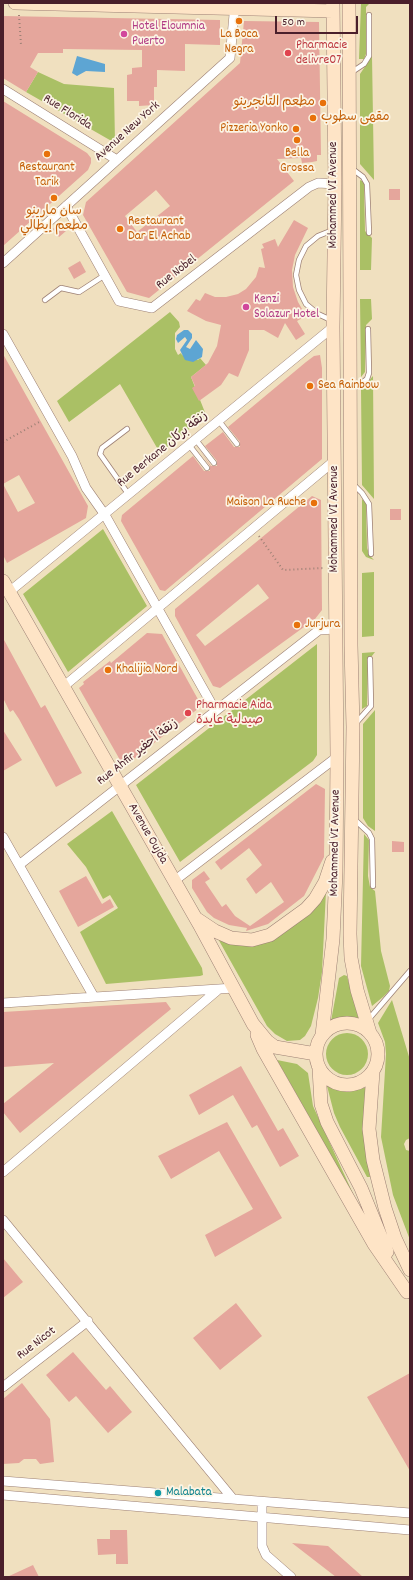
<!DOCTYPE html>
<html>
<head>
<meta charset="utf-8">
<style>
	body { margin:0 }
	#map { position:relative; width:413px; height:1580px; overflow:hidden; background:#f0e0bf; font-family:Dekko,sans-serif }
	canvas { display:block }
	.frame { position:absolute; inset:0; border:4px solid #4a1f2b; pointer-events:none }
	.scale { position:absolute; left:275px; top:16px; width:83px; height:18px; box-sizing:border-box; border:2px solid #4a1f2b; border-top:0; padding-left:5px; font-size:12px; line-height:14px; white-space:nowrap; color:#4a1f2b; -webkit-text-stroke:3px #fcf5e5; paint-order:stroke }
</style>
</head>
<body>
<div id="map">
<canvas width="413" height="1580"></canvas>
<div class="frame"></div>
<div class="scale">50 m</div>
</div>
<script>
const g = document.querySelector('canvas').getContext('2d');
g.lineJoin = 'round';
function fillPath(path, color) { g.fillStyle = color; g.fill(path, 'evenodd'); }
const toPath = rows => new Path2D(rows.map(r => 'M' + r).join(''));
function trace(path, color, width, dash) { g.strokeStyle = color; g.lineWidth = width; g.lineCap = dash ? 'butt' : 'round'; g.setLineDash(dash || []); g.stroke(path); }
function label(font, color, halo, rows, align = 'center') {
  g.font = font + ' Dekko,"Playpen Sans Arabic",sans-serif'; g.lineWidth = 3.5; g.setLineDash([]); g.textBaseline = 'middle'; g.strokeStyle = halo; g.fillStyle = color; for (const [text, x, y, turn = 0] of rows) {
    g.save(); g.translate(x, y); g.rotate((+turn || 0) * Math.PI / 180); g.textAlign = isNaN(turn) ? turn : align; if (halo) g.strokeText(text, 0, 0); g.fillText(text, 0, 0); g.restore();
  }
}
fillPath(toPath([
	[361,3,370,3,366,7,366,54,364,59,359,59],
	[372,56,374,180,360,164,360,74],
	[38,72,64,84,114,88,115,143,26,92],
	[360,180,364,182,365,231,372,238,371,270,360,270],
	[360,299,371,299,372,319,366,325,365,372,361,377],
	[170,312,179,322,180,327,175,333,175,349,178,355,181,353,182,355,198,360,200,358,206,365,191,377,206,415,160,453,120,384,69,422,57,401],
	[373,376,374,499,362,485,361,389],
	[362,499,366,503,367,548,370,556,374,560,366,557,362,551],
	[103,529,147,606,68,672,23,594],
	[374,572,374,636,362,637,362,573],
	[317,644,317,755,313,761,180,862,136,785],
	[375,652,368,661,367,706,362,709,362,653],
	[375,710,375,831,368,826,363,818,363,724],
	[112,811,202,968,203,975,200,976,106,984,80,932,118,908,110,895,103,899,86,867,67,844],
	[364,834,369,840,368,876,370,887,375,891,381,951,390,986,389,991,383,997,372,1006,361,966],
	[326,891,322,972,318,998,311,1026,305,1036,300,1040,287,1041,275,1034,267,1026,217,937,254,945],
	[344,975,347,976,359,1020,344,1018,331,1021,339,978],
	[392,1000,410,1060,410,1138,406,1140,404,1144,406,1150,410,1151,410,1240,393,1195,381,1137,386,1054,385,1042,378,1023],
	'326 1054a21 21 0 1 1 42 0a21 21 0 1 1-42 0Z',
	[277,1060,297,1064,308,1073,313,1106,355,1198],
	[327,1086,349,1092,367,1087,364,1127,370,1177,367,1177,340,1127,334,1113]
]), '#aac065');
fillPath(toPath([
	[77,56,105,64,105,72,86,71,77,76,72,73],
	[184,330,188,330,192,334,192,338,186,347,190,349,196,340,203,349,202,357,193,362,185,360,180,350,187,340,185,337,178,343,176,339,177,335]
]), '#5da5d3');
fillPath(toPath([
	[3,16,220,20,220,45,185,44,185,71,157,70,157,87,154,87,154,105,139,106,139,101,127,101,127,75,132,74,132,68,142,67,142,50,63,49,63,53,38,53,30,67,38,72,26,92,3,78],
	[244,21,319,22,321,155,317,155,317,161,312,162,302,163,301,158,277,159,294,181,149,298,127,292,83,215,86,202,240,63],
	[156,190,170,206,137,232,125,216],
	[3,101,87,153,91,158,91,163,88,170,3,246],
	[389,189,400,189,400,200,389,200],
	[294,220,308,228,295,255,292,270,293,287,298,302,306,316,297,321,305,334,296,340,285,323,278,338,264,330,249,330,249,350,238,377,229,373,221,385,199,401,192,388,195,386,191,377,208,363,217,346,221,325,206,321,187,311,196,299,200,301,205,293,215,297,226,297,238,294,246,289,256,277,259,267,265,268,261,249,264,248,262,244,275,239,278,247],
	[59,223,66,231,59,237,53,229],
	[80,261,86,272,74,279,68,268],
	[3,354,88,506,86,518,7,563,3,555],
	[19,475,35,503,18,512,3,484],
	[320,355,322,368,322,459,165,591,160,590,121,521,122,515,193,456,204,471,210,471,210,466,200,451,211,466,217,466,217,461,205,446,223,432,234,447,240,447,240,442,228,427,306,362,314,356],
	[312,496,321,500,322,610,315,619,220,688,213,686,175,616,175,609],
	[258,584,269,598,205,646,196,635],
	[390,509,401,509,401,520,390,520],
	[147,633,162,634,200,703,199,708,131,761,120,760,79,688,84,684,83,682,110,661,111,663],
	[3,638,41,708,45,705,82,773,56,787,19,719,13,710,10,712,3,698],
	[3,730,22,760,3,771],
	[316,784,325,789,324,857,304,896,268,924,246,931,247,928,229,925,214,918,207,912,192,888,192,880,204,871,210,879,205,882,222,907,226,904,235,916,250,926,284,902,271,882,256,894,246,879,262,865,249,848,221,870,215,862],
	[392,841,404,842,404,852,392,852],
	[86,876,102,904,110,899,114,907,78,927,59,891],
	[166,1002,171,1009,20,1133,3,1112,3,1104,54,1063,3,1067,3,1012],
	[241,1066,278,1131,283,1128,299,1156,280,1167,257,1125,252,1128,233,1095,199,1115,189,1095],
	[227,1122,282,1218,215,1257,205,1235,253,1209,219,1151,171,1179,158,1156],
	[3,1258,23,1282,3,1298],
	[236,1303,262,1336,220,1370,193,1338],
	[73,1352,106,1390,110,1386,132,1412,108,1433,76,1396,69,1402,46,1375],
	[410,1373,410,1471,367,1397],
	[22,1383,50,1419,54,1462,40,1464,36,1459,24,1459,19,1463,3,1464,3,1399],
	[110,1530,127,1530,128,1564,116,1564,116,1554,98,1555,97,1539,110,1539],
	[292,1543,328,1546,363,1577,336,1577],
	[33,1565,39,1577,7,1577]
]), '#e5a69c');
const lane = toPath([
	[352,72,364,64,369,56,369,15],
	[351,168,363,177,367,184,369,233],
	[45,300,61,288,79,292,105,275],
	[331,320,318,314,306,304,299,290,296,275,299,260,306,246,318,236,333,230],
	[352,390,367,379,369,373,368,329],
	[219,421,237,444],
	[127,429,102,448,100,454,129,495],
	[196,440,214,463],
	[189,445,207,468],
	[353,484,362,493,369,504,371,554],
	[356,723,371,706,370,659],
	[354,819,369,833,372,839,373,886],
	[368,1020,410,971]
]);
const street = toPath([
	[3,89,117,160],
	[66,206,119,301,152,308,309,187,318,183,335,184],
	[3,263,230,58,235,4],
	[3,334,72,456,86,488,105,515,215,710],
	[9,592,333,327],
	[63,687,334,461],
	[3,837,94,997],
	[19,865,319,630,335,629],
	[174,881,337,757],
	[3,1003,234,988],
	[3,1172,219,989],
	[3,1220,233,1499],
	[3,1387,88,1321],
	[3,1481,410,1513],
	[3,1495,410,1530],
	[262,1503,262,1546,266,1555,291,1577]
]);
const secondary = toPath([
	[15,3,333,11],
	[349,3,351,645,353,727,350,934,351,958,357,990,370,1033],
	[3,581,199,924,253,1024,267,1041,275,1047,316,1054],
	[197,919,215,931,231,938,252,940,270,935,306,909,315,899,325,882,332,861],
	'316 1054a31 31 0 1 1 62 0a31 31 0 1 1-62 0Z',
	[257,1035,263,1049,374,1244,407,1292],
	[322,1035,333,939,336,872,337,757,333,327,335,184,333,3],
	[319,1068,321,1104,327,1122,361,1188,387,1252],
	[373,1072,369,1129,373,1160,385,1208,395,1238,410,1270]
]);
trace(lane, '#9d8075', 6);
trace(street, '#9d8075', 10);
trace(secondary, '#9d8075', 14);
trace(toPath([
	[19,15,21,45],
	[3,442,41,421],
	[259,536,283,570,324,568]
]), '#9d8075', 2, [1, 3]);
trace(lane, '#fff', 4.5);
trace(street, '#fff', 9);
trace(secondary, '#fee4c6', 13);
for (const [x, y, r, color] of [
	[239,21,4,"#e8710a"],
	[124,34,4,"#d1479c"],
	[288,53,4,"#e0444e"],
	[323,103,4,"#e8710a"],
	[313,118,4,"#e8710a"],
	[296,129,4,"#e8710a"],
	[297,140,4,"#e8710a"],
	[47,154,4,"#e8710a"],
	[54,198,4,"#e8710a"],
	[120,229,4,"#e8710a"],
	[246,307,4,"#d1479c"],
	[310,386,4,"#e8710a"],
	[314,503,4,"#e8710a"],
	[297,625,4,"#e8710a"],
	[108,670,4,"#e8710a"],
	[188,713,4,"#e0444e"],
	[158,1493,4,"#0f9aa8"]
]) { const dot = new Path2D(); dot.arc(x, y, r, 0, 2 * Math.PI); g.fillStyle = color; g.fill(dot); trace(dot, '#fcf5e5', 1.5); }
label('13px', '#b23c85', '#fcf5e5', [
	["Hotel Eloumnia",132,27],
	["Puerto",132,42],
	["Kenzi",254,300],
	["Solazur Hotel",254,315]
], 'left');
label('13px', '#c56008', '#fcf5e5', [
	["La Boca",239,35,"center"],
	["Negra",239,50,"center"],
	["مطعم التانجرينو",315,103,"right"],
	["مقهى سطوب",321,118],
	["Pizzeria Yonko",288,129,"right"],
	["Bella",297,154,"center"],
	["Grossa",297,169,"center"],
	["Restaurant",47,168,"center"],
	["Tarik",47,183,"center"],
	["سان مارينو",54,212,"center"],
	["مطعم إيطالي",54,227,"center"],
	["Restaurant",128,222],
	["Dar El Achab",128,237],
	["Sea Rainbow",318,386],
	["Maison La Ruche",306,503,"right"],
	["Jurjura",305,625],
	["Khalijia Nord",116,670]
], 'left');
label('13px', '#be3a42', '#fcf5e5', [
	["Pharmacie",296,46],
	["delivre07",296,61],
	["Pharmacie Aida",196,706],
	["صيدلية عايدة",196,721]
], 'left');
label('13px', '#4a1f2b', '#fcf5e5', [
	["Rue Florida",67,113,32],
	["Avenue New York",128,132,-42],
	["Mohammed VI Avenue",334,195,-90],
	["Rue Nobel",177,273,-38],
	["Rue Berkane زنقة بركان",163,450,-39],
	["Mohammed VI Avenue",335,519,-90],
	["Rue Ahfir زنقة أحفير",138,753,-38],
	["Avenue Oujda",147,834,60],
	["Mohammed VI Avenue",336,843,-89],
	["Rue Nicot",37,1344,-38]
]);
label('13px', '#0d838f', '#fcf5e5', [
	["Malabata",166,1493]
], 'left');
</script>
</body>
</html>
